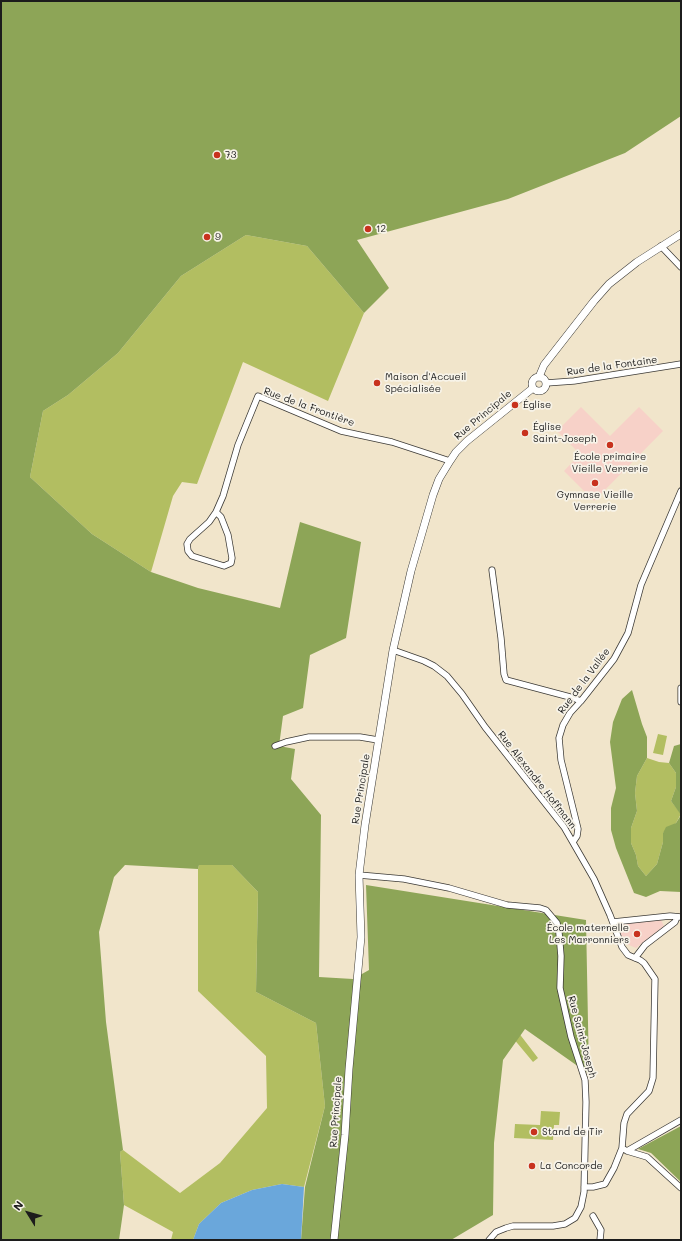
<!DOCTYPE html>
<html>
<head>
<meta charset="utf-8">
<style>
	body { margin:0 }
	#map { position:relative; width:682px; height:1241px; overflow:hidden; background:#f1e5cb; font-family:Mali,sans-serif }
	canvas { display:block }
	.frame { position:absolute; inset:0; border:2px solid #1c1c1c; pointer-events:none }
	.north { position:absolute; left:8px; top:1193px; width:40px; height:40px; -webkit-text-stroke:3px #f7f3e8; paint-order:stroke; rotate:307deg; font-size:11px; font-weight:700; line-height:16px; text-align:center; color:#1c1c1c }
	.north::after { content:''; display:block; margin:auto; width:14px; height:18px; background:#1c1c1c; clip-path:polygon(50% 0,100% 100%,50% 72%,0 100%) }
</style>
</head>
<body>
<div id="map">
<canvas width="682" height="1241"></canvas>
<div class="frame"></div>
<div class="north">N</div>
</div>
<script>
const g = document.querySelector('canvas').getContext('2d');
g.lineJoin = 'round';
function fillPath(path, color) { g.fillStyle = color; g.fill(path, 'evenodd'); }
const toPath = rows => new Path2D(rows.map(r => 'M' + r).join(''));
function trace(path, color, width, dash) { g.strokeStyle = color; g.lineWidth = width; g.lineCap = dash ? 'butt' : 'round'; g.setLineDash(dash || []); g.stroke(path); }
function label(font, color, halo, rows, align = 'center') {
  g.font = font + ' Mali,sans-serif'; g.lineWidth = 3.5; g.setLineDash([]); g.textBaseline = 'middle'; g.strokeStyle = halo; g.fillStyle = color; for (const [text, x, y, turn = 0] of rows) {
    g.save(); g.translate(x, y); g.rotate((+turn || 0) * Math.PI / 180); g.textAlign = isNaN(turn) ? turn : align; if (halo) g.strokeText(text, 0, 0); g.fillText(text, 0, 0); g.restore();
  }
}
fillPath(toPath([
	[581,407,610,436,639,407,663,431,594,501,564,471,580,454,557,431],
	[661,920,664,926,636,948,624,943,617,924]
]), '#f7d1c8');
fillPath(toPath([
	[246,235,307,246,364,313,328,401,243,362,197,484,182,482,173,496,151,572,92,534,30,477,43,411,68,395,118,353,181,276],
	[658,734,667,736,663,755,653,753],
	[647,758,659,762,669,763,676,773,676,787,671,801,681,814,676,823,663,833,663,842,657,864,646,876,638,866,636,855,631,843,631,828,637,811,635,793,637,776],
	[199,865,232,865,258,892,256,992,316,1023,325,1106,304,1187,282,1184,252,1190,221,1203,199,1224,193,1240,171,1240,173,1232,124,1205,120,1152,123,1150,180,1193,220,1163,267,1108,266,1056,198,991,198,869],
	[495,1002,538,1058,533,1062,488,1008],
	[541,1111,560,1112,559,1125,554,1125,553,1140,514,1138,515,1124,540,1125]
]), '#b2be61');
fillPath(toPath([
	[1,1,681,1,681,116,625,153,508,199,357,240,389,288,364,313,307,246,246,235,181,276,118,353,68,395,43,411,30,477,92,534,151,572,198,588,280,608,300,522,361,542,346,638,310,655,303,708,283,716,279,746,295,749,291,779,321,815,319,977,353,979,369,970,366,885,586,920,589,1074,525,1029,503,1060,494,1143,493,1215,451,1240,301,1240,305,1187,325,1106,316,1023,256,992,258,892,232,865,199,865,198,869,125,865,114,877,99,932,106,1022,123,1150,120,1152,124,1205,119,1240,1,1240],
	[632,690,642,724,647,737,647,758,637,776,635,793,637,811,631,828,631,843,636,855,638,866,646,876,657,864,663,842,663,833,666,827,676,823,681,815,671,801,676,787,676,773,669,763,674,746,681,744,681,892,660,891,646,897,634,893,616,848,611,830,611,808,616,788,610,742,613,722,622,699],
	[681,1126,681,1182,651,1153,638,1149]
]), '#8da557');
fillPath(toPath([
	[282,1184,304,1187,301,1240,193,1240,199,1224,221,1203,252,1190]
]), '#6aa7db');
const minor = toPath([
	[661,246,681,267],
	[546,383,574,381,681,364],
	[216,512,221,517,228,535,232,558,231,563,224,566,192,556,188,551,187,544,190,539,209,522,216,512,223,496,238,445,258,396,341,431,392,442,450,461],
	[492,570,501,638,504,674,506,680,570,697,581,701],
	[393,650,424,661,434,666,447,676,462,694,485,727,564,827,594,879,610,915,622,947,628,955,640,960,644,963,655,979,653,1078,649,1091,627,1114,624,1123,622,1148],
	[681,688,681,702],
	[275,746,286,742,309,737,360,737,378,740],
	[573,842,577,836,578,829,561,760,559,738,563,725,570,713,581,701,614,659,628,633,641,585,681,491],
	[359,875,404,879,449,888,507,905,540,908,546,910,557,923,559,933,561,956,560,988,571,1037,585,1080,586,1102,584,1192,581,1207,575,1218,565,1224,553,1226,513,1226,506,1228,496,1232,489,1240],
	[613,922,670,916,681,917],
	[635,958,645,945,675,922,677,917],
	[627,1151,647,1157,681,1188],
	[584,1187,593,1187,605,1184,614,1168,622,1148,627,1151,681,1120],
	[593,1216,601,1230,600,1240]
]);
const tertiary = toPath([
	'532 384a7 7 0 1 1 14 0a7 7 0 1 1-14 0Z',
	[539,377,544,365,594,301,609,284,637,262,681,234],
	[334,1240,345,1135,349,1069,361,937,359,875,365,825,393,650,411,571,433,495,439,479,450,461,456,452,467,441,533,388]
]);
trace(minor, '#3c3a36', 7);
trace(tertiary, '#3c3a36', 8);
trace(minor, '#fff', 5.5);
trace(tertiary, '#fff', 7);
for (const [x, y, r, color] of [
	[217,155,4,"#c8321e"],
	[368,229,4,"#c8321e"],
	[207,237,4,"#c8321e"],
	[377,383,4,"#c8321e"],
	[515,405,4,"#c8321e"],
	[525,433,4,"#c8321e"],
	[610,445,4,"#c8321e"],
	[595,483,4,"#c8321e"],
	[637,934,4,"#c8321e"],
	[534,1132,4,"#c8321e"],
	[532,1166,4,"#c8321e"]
]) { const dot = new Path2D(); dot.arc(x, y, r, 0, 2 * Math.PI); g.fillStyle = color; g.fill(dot); trace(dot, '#f7f3e8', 1.5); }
label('10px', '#1c1c1c', '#f7f3e8', [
	["73",225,155],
	["12",376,229],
	["9",215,237],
	["Maison d'Accueil",385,377],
	["Spécialisée",385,389],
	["Église",523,405],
	["Église",533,427],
	["Saint-Joseph",533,439],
	["École primaire",610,457,"center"],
	["Vieille Verrerie",610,469,"center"],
	["Gymnase Vieille",595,495,"center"],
	["Verrerie",595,507,"center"],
	["École maternelle",629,928,"right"],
	["Les Marronniers",629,940,"right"],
	["Stand de Tir",542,1132],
	["La Concorde",540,1166]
], 'left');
label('10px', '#1c1c1c', '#f7f3e8', [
	["Rue de la Fontaine",612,366,-8],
	["Rue de la Frontière",309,407,20],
	["Rue Principale",483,415,-40],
	["Rue de la Vallée",584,681,-53],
	["Rue Alexandre Hoffmann",537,780,52],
	["Rue Principale",361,789,-81],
	["Rue Saint-Joseph",582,1037,75],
	["Rue Principale",336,1112,-86]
]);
</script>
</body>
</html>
